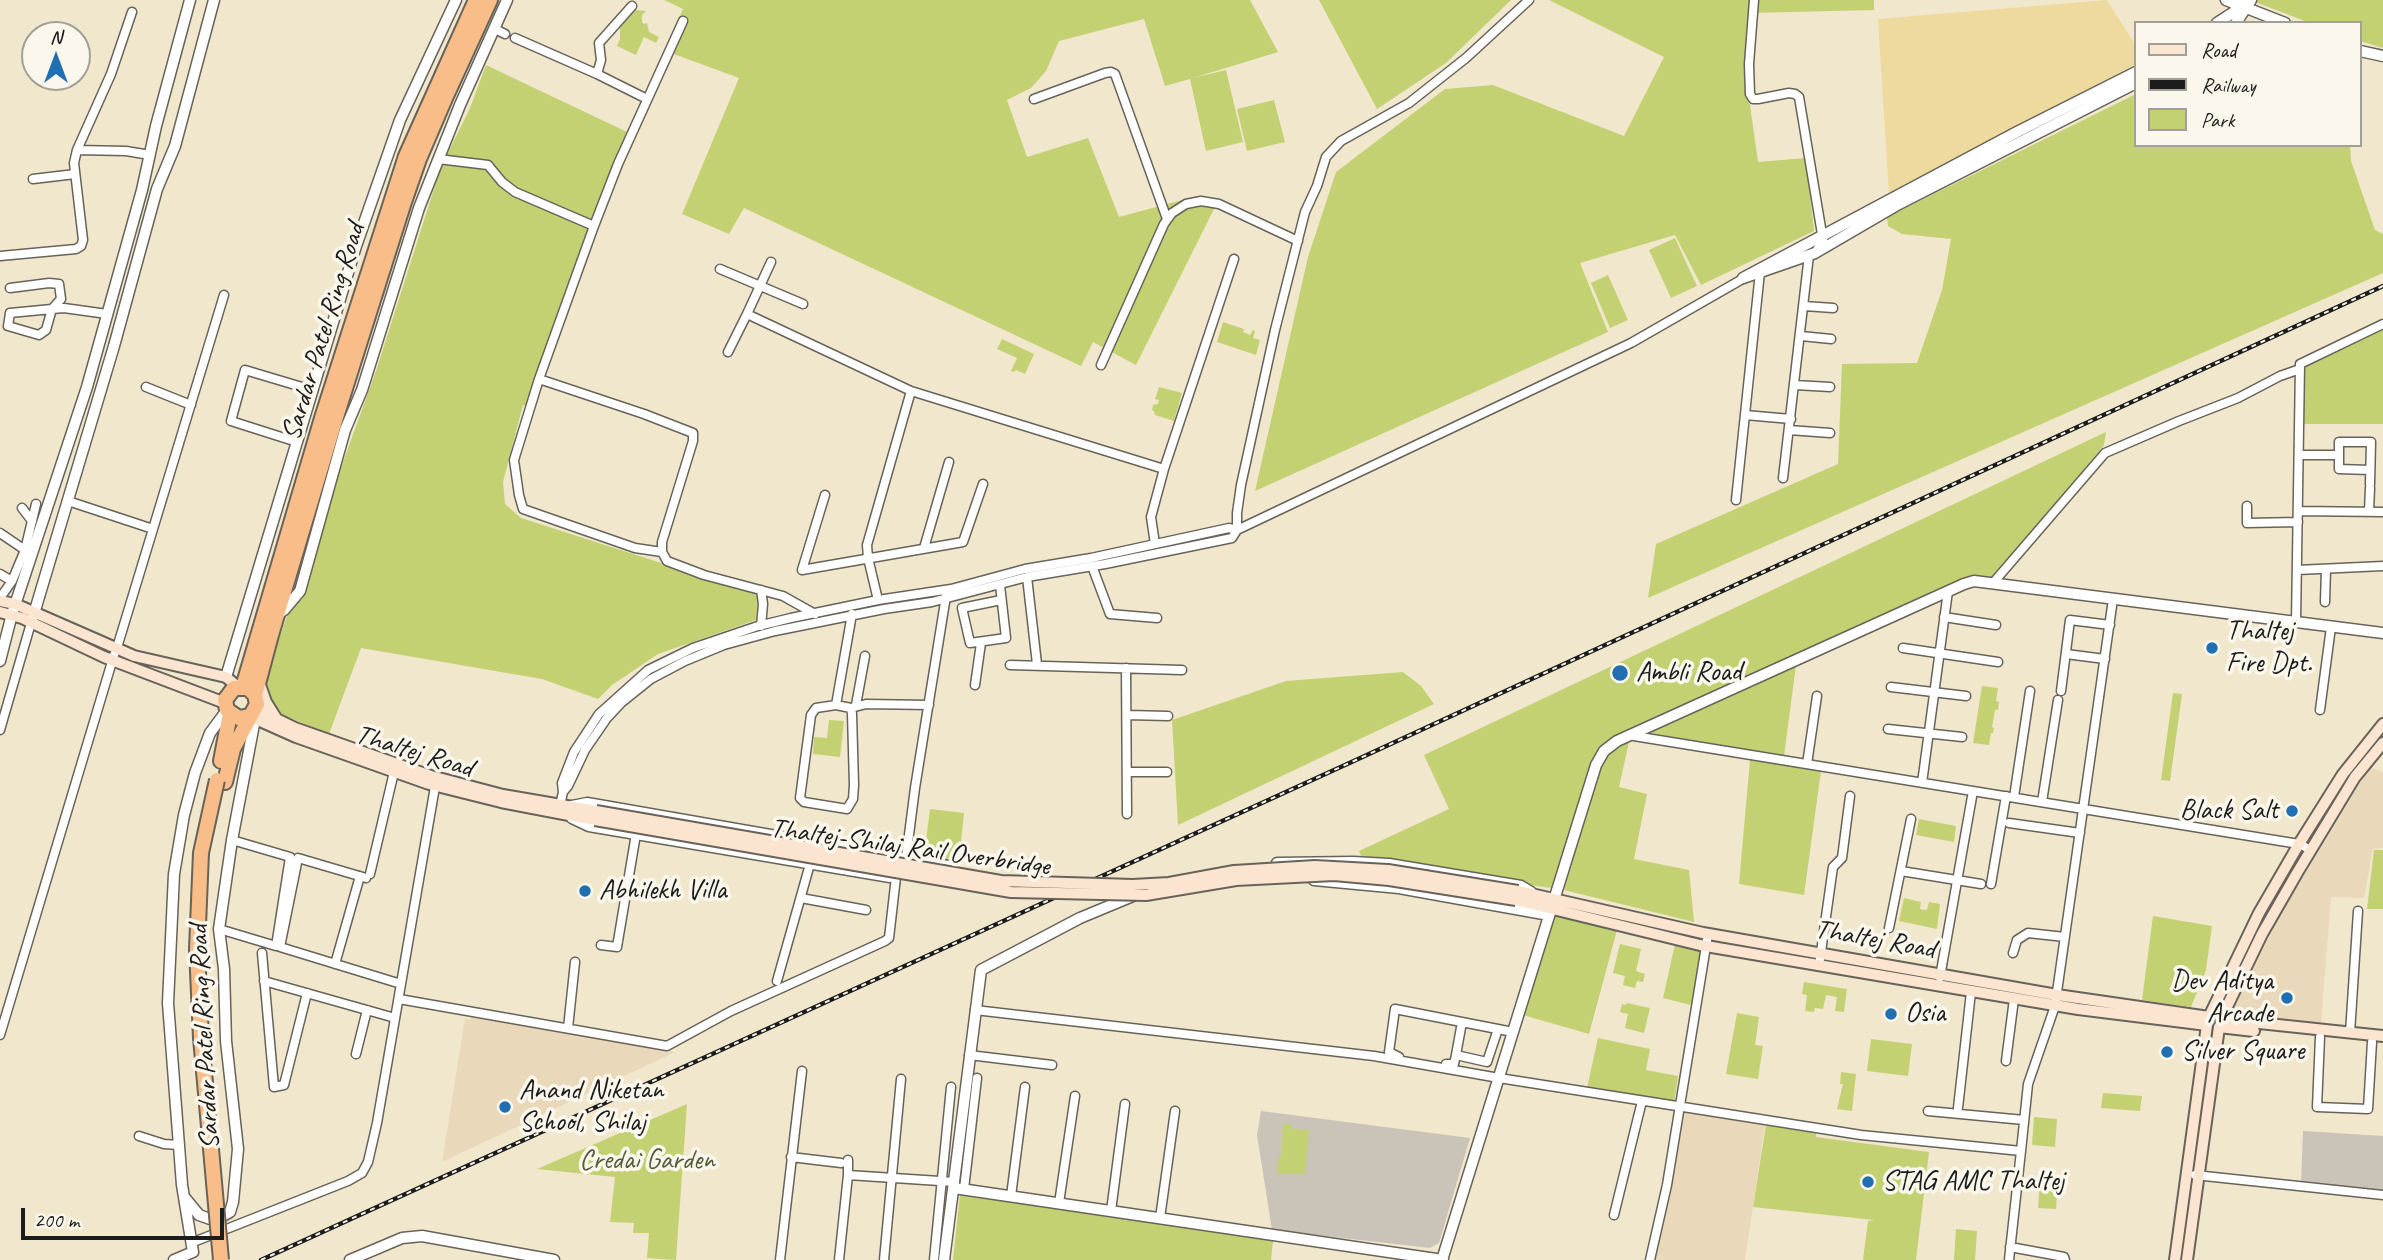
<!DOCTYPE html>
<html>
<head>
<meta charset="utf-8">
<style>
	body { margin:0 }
	#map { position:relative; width:2383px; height:1260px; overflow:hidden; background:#f1e7cc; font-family:Caveat,sans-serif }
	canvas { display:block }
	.legend { position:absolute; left:2134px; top:21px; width:228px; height:126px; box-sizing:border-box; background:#fbf7ec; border:2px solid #a29f99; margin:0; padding:9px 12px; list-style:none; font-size:21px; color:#1c1c1c }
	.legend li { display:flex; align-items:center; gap:14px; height:35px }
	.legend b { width:35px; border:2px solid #a29f99 }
	.north { position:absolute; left:21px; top:21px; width:70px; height:70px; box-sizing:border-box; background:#fbf7ec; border:2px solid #a29f99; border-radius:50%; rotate:0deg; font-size:19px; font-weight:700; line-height:28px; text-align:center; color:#1c1c1c }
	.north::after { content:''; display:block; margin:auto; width:24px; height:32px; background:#1f6fb2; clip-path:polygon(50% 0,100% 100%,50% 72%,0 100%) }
	.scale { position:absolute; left:21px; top:1208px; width:203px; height:32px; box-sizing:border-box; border:4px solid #1c1c1c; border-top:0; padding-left:9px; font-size:21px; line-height:24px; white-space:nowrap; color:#1c1c1c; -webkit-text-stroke:5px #fbf7ec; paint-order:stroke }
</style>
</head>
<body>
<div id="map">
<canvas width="2383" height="1260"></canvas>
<ul class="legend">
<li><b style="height:9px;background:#fce5d0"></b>Road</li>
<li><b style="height:9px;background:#1c1c1c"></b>Railway</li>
<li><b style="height:19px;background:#c3d173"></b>Park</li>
</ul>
<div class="north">N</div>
<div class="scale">200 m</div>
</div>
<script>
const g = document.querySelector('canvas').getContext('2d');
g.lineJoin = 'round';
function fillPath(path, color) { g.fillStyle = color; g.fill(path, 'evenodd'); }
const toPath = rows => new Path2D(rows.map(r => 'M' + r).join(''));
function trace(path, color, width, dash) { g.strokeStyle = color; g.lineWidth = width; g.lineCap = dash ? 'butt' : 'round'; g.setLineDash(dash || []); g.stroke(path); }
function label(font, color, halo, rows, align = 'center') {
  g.font = font + ' Caveat,sans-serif'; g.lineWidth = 7; g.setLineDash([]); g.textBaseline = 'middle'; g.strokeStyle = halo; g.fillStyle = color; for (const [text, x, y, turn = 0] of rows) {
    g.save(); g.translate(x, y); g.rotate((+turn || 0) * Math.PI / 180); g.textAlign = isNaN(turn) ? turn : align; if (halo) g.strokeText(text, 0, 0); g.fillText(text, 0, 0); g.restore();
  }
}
fillPath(toPath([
	[2370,767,2383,772,2383,848,2373,849,2364,898,2331,897,2321,1023,2232,1012,2280,915],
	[471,1016,675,1052,442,1162,465,1019,470,1020],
	[1681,1111,1765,1125,1745,1260,1655,1260,1670,1185]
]), '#e9d9ba');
fillPath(toPath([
	[1261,1111,1470,1138,1439,1243,1430,1248,1272,1230,1257,1135],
	[2303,1131,2383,1136,2383,1192,2301,1184]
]), '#c9c3b8');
fillPath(toPath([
	[664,0,1250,0,1278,52,1193,78,1226,70,1243,142,1206,151,1190,79,1165,86,1144,19,1059,41,1046,71,1031,88,1007,100,1027,157,1088,138,1119,217,1197,196,1218,201,1136,365,1093,342,1081,366,744,208,729,234,682,214,739,78,671,53,597,227,532,407,523,405,503,482,505,504,521,518,758,594,756,620,658,654,612,685,598,699,542,679,361,648,329,734,283,715,270,700,264,680,376,371,441,167,470,108,486,65,627,132,683,9],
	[1319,0,1511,0,1446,63,1377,109],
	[1549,0,1874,0,1874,10,1750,13,1746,97,1750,105,1758,162,1806,158,1814,231,1701,285,1675,235,1580,263,1608,332,1255,491,1308,257,1336,172,1445,89,1493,85,1624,136,1664,57],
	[2257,0,2383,0,2383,48,2360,41,2360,23,2310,23,2255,2],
	[637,10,646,11,642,15,642,22,644,24,647,23,649,32,659,37,656,43,644,37,636,55,617,46,620,39,620,26,626,15],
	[2136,94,2136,145,2350,145,2351,161,2375,230,2383,234,2383,273,1648,598,1656,544,1838,464,1842,364,1917,363,1942,290,1951,239,1902,234,1888,226,1887,217],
	[1274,100,1285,142,1247,151,1237,109],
	[1675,238,1697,286,1671,298,1649,250],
	[1608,275,1628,320,1610,328,1591,283],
	[1223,322,1244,329,1243,332,1250,335,1253,330,1255,331,1253,338,1260,340,1256,355,1217,342],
	[2383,328,2383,424,2300,424,2302,367],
	[1002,339,1034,354,1025,374,1016,370,1014,372,1011,371,1017,358,997,349],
	[1159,387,1182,393,1174,421,1155,415,1154,411,1152,410,1153,405,1158,404,1159,400,1155,399],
	[2106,432,2104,445,1993,582,1974,580,1617,741,1595,765,1551,888,1363,860,1359,851,1449,809,1424,755],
	[1796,665,1784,756,1650,733],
	[1403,672,1421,686,1434,704,1178,825,1172,720,1286,681],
	[1982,686,1998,688,1996,701,1999,702,1998,710,1995,710,1992,727,1994,728,1993,733,1991,733,1989,745,1973,743],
	[2173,693,2182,694,2170,781,2161,780],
	[829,720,844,721,840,757,813,754,814,737,827,738],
	[1629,742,1619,787,1647,794,1634,859,1689,870,1694,922,1564,890,1600,766,1607,753,1619,745],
	[1750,760,1821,771,1804,895,1739,884],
	[930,809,964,813,959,861,924,856],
	[1919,819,1956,826,1954,842,1916,835],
	[2374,850,2383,850,2383,909,2367,909],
	[1904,898,1921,902,1920,909,1927,910,1929,902,1940,904,1937,929,1899,921],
	[1552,913,1617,930,1589,1034,1523,1015],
	[2153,916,2212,926,2206,970,2191,1007,2142,1000],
	[1620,944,1641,949,1636,971,1645,974,1643,982,1637,981,1635,988,1623,985,1625,976,1613,973],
	[1675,944,1704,949,1691,1005,1663,998],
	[1804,982,1847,989,1844,1012,1835,1011,1837,997,1826,995,1823,1009,1815,1008,1814,1012,1805,1011,1807,995,1802,994],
	[1627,1003,1650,1008,1644,1033,1625,1028,1628,1014,1620,1012,1622,1004,1626,1005],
	[1737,1013,1759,1017,1755,1045,1763,1046,1758,1079,1726,1074],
	[1598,1038,1650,1049,1646,1070,1678,1076,1674,1104,1587,1088],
	[1871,1039,1912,1044,1908,1076,1867,1071],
	[1841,1072,1856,1074,1852,1111,1837,1109,1843,1084,1840,1084],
	[2103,1093,2142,1096,2140,1111,2101,1108],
	[687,1104,676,1260,647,1258,649,1233,633,1233,634,1223,610,1222,615,1177,537,1169],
	[2034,1117,2057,1119,2055,1147,2032,1145],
	[1283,1124,1291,1124,1291,1129,1309,1130,1305,1174,1277,1173,1278,1157,1281,1156],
	[1766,1125,1816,1132,1816,1137,1929,1152,1916,1260,1863,1260,1868,1221,1874,1220,1753,1207],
	[2040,1179,2058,1180,2056,1209,2038,1208],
	[960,1194,1273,1241,1271,1260,953,1260],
	[1956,1229,1977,1231,1975,1260,1954,1260]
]), '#c3d173');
fillPath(toPath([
	[2107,0,2136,46,2136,64,1889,194,1878,19]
]), '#eeda9e');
const minor = toPath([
	[1754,0,1749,64,1750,94,1753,99,1758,99,1789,93,1795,94,1799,97,1823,240,1815,253],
	[495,29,505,34],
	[515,38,597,74,647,99],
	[597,74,601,60,599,43,632,6],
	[1034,99,1105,73,1111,72,1115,74,1167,219],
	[77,150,126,151,150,155],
	[438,159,488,165,502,182,515,192,594,226],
	[33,179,75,174],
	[0,256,76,249,81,246,83,240,74,163,77,150,111,74,132,12],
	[720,269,803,304],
	[10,288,49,283,59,284,61,299,52,309,46,330,39,335,8,326,10,313,52,309,64,308,107,314],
	[1804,306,1833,308],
	[747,314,771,262],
	[1801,336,1831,339],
	[728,352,747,314,911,391],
	[1101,365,1164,224,1172,213,1186,204,1201,201,1219,204,1298,241],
	[539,379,644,414,693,433,693,441,662,542,662,552,667,561,704,575,783,596,815,614],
	[1795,385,1830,387],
	[146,387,191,405],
	[1745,415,1791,419],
	[1789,430,1830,433],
	[297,442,231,421,245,370,312,390],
	[2299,455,2339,455],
	[1164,469,1234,259],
	[2370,470,2339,469,2339,442,2371,442,2370,484],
	[1783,478,1809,255],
	[825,495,802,570,963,542,983,484],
	[1736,500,1760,272],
	[68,501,153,529],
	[2247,506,2247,523,2298,522],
	[22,508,32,521],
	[2298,511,2383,512],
	[2369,511,2370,488],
	[1237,530,1237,513,1241,485,1275,330,1305,212,1317,186,1326,157,1341,141,1409,103,1466,58,1529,0],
	[0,533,25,550],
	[924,548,949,462],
	[662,552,635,548,523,509,519,495,514,460,539,379,594,226,618,164,683,21],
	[1092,566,1110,614,1157,618],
	[2297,570,2383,566],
	[0,574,12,581],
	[1027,577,1037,664],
	[1993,583,2105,453,2179,421,2238,398,2280,376,2300,369],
	[1000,585,1006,638,970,643,962,608,1001,600],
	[0,598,12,581,25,550,36,504],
	[878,600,868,558,867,545,911,391,1164,469,1151,517,1155,544],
	[2325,602,2326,569],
	[1944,617,1996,625],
	[2296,622,2300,364,2383,324],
	[761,626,763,604,761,590],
	[1903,648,1998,662],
	[116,651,224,295],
	[2066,654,2105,659],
	[1010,665,1182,670],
	[1126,668,1127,814],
	[975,685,981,643],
	[1891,687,1966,696],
	[2061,691,2070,620,2110,625],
	[836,705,851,708,852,714,854,785,853,799,847,809,804,802,800,798,811,715,816,708,836,705],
	[836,705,852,614],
	[856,705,865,656],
	[851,708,866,704,929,705],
	[2320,710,2331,627],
	[1127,715,1168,716],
	[1888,729,1962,737],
	[0,730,31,623],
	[1634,736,2299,844,2311,850],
	[1807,764,1817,696],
	[1127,772,1167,772],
	[1922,783,1948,591],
	[563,792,568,786,585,750,607,718,621,703,651,679,685,661,724,645,775,631,884,609,932,602,1027,577,1105,564,1232,538,1237,530,1631,343,1746,277],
	[2014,797,2030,691],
	[2042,802,2058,700],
	[559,810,563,792,562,783,574,752,599,714,648,670,693,648,758,626,791,618,878,600,951,589,1025,569,1091,558,1229,528,1237,530],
	[2009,823,2080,833],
	[906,858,915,788,946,596],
	[1901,871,1981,884],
	[370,874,394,772],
	[366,878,298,858,280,947,401,984],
	[1991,884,2006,796],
	[801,898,866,910],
	[1889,928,1911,819],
	[219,929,276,946,290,857,232,840],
	[601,945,617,947,636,834],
	[262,953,274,1087,284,1085,307,993],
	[2013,953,2017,940,2028,933,2065,937],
	[335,964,360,876],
	[1819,966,1833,867,1842,858,1850,796],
	[1940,977,1973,791],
	[264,981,395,1018],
	[777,981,810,864],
	[399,999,667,1046,731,1011,885,941,889,938,896,877],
	[975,1010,1374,1056,1499,1078,1861,1135,2021,1151,2028,1084,2055,1006,2113,599],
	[1462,1022,1456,1055,1487,1062,1498,1029],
	[568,1028,575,962],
	[2350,1033,2358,911],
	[0,1035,114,655],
	[2320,1037,2317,1107,2368,1109,2372,1042],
	[356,1054,367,1010],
	[969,1055,1052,1065],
	[1399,1057,1389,1052,1395,1009,1513,1032],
	[2006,1061,2014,999],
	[1446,1064,1454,1064,1456,1055],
	[1958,1108,1971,992],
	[1928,1111,2024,1120],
	[139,1136,164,1144,179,1145],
	[791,1157,841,1163],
	[848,1175,848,1160],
	[2195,1175,2383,1195],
	[964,1189,977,1078],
	[1011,1196,1025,1087],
	[1059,1203,1075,1096],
	[1111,1211,1125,1104],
	[1614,1215,1642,1101],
	[1160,1218,1175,1111],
	[191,1243,348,1181,362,1173,368,1162,377,1123,436,781],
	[2010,1247,2064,1257,2065,1260],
	[780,1260,802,1071],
	[839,1260,848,1175,955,1182],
	[884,1260,901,1079],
	[934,1260,951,1087],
	[1650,1260,1667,1185,1708,934],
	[2009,1260,2021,1151]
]);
const tertiary = toPath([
	[2226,0,2285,23],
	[2217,23,2234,12,2240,0],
	[2236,23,2251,0],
	[2360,51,2383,56],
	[2136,72,2017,132,1743,278,1815,253,1899,204,2136,83],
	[277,615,284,610,300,591,345,430,362,390,419,208,460,105,507,0],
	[33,617,114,346,157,189,175,146,214,0],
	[0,661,12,614,87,387,142,190,156,126,190,0],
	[226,677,356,246,400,120,456,0],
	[572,806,587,803,948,866,952,871,950,879],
	[572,818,589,826,890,877,895,874,896,866],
	[1277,863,1353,862,1389,864,1521,886,1531,892],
	[1314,880,1399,888,1549,915],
	[954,1188,1443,1260],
	[185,1198,199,1215,210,1219,221,1217,230,1212,233,1202,238,1149,226,1041,224,969,219,929,232,840,255,719],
	[174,1260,193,1252,182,1185,168,1003,174,874,184,815,195,773,210,733,227,710],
	[350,1260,402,1238,422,1236,554,1260],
	[944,1260,981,970,1080,918,1133,896],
	[1442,1260,1596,765,1604,751,1617,741,1964,584,1974,581,2383,633]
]);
const secondary = toPath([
	[0,601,15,604,134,656,226,677,238,687],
	[0,612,22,618,104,657,225,703],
	[259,682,266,702,276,718],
	[256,709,295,728,431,776,503,795,596,811],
	[249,716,296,737,429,784,501,802,595,820],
	[2383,743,2355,777,2297,873,2262,934,2221,1019,2383,1036],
	[1518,891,1703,933,2057,995,2209,1017,2259,913,2299,844,2343,774,2383,724],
	[1516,900,1700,945,2078,1009,2207,1025,2175,1260],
	[2187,1260,2219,1027,2254,1031]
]);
const trunk = toPath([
	[243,687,322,418,406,156,476,0],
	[255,695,271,635,337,414,404,202,419,159,446,96,490,0],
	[221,761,230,714],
	[225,782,233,749,257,704,255,695,248,688,234,688,225,700,227,710,239,718,249,716]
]);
trace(minor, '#67635a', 11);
trace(tertiary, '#67635a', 13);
trace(secondary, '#67635a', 14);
trace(trunk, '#67635a', 18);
trace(minor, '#fff', 8);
trace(tertiary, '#fff', 10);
trace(secondary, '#fce5d0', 10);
trace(trunk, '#f8bd89', 14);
const rail = toPath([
	[261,1260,1356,760,2383,286]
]);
trace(rail, '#1c1c1c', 4.5);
trace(rail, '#fbf7ec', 2, [5]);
const secondaryBridge = toPath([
	[596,811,1001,881,1133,885,1169,883,1234,871,1315,866,1388,870,1518,891],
	[595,820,1011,892,1146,895,1236,880,1334,875,1389,880,1516,900]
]);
const trunkBridge = toPath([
	[217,780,201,853,197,949,201,1038,221,1260]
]);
trace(secondaryBridge, '#67635a', 14, []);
trace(trunkBridge, '#67635a', 18, []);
trace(secondaryBridge, '#fce5d0', 10);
trace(trunkBridge, '#f8bd89', 14);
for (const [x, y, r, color] of [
	[2212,648,7,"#1f6fb2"],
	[1620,673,9,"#1f6fb2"],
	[2292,811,7,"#1f6fb2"],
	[585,891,7,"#1f6fb2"],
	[2287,998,7,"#1f6fb2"],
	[1891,1014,7,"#1f6fb2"],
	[2167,1052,7,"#1f6fb2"],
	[505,1107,7,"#1f6fb2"],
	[1868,1182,7,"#1f6fb2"]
]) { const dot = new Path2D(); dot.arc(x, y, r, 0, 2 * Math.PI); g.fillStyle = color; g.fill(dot); trace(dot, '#fbf7ec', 2.5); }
label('28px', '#1c1c1c', '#fbf7ec', [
	["Sardar Patel Ring Road",324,332,-73],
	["Thaltej Road",414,752,17],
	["Thaltej-Shilaj Rail Overbridge",910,848,8],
	["Thaltej Road",1875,940,10],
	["Sardar Patel Ring Road",205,1037,-93]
]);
label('28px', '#1c1c1c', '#fbf7ec', [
	["Thaltej",2226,632],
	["Fire Dpt.",2226,664],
	["Ambli Road",1636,673],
	["Black Salt",2278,811,"right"],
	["Abhilekh Villa",599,891],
	["Dev Aditya",2273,982,"right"],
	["Arcade",2273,1014,"right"],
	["Osia",1905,1014],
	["Silver Square",2181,1052],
	["Anand Niketan",519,1091],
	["School, Shilaj",519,1123],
	["STAG AMC Thaltej",1882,1182]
], 'left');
label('28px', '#565b3a', '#fbf7ec', [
	["Credai Garden",647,1161]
]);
</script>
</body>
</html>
